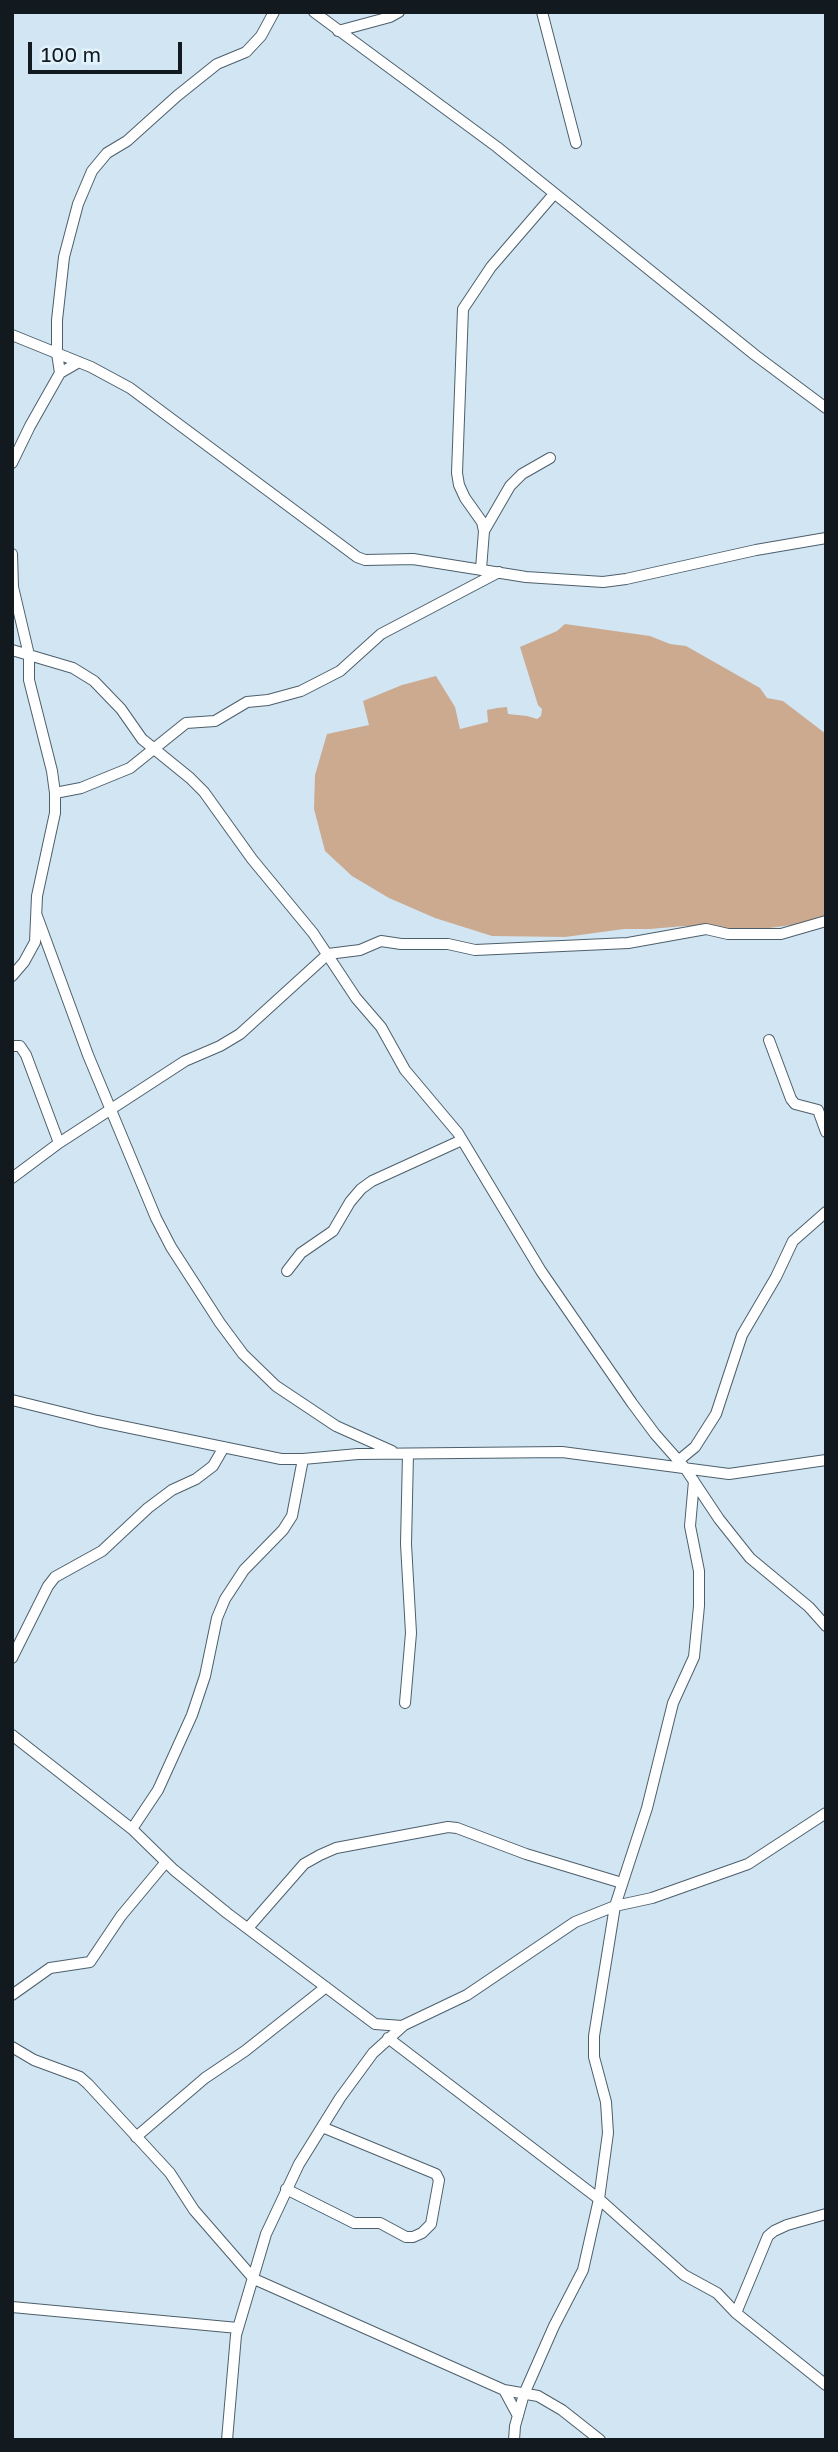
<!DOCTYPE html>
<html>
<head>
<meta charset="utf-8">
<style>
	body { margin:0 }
	#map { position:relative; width:838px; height:2452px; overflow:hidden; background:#d1e5f3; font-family:"Golos Text",sans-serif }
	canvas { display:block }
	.frame { position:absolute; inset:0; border:14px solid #131a1f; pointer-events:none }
	.scale { position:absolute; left:28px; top:42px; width:154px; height:32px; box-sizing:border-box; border:4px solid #131a1f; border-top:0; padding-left:9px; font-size:21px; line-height:24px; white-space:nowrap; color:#131a1f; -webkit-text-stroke:5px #e1f2fd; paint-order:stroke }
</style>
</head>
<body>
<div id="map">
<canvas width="838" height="2452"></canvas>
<div class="frame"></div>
<div class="scale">100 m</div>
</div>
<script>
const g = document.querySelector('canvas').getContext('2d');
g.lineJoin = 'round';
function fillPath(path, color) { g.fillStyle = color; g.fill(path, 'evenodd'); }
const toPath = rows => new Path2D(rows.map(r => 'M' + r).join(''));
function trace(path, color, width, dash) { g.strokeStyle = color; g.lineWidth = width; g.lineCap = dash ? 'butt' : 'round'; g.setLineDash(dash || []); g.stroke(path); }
fillPath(toPath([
	[565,624,650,636,670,644,686,646,760,688,767,698,783,701,826,734,826,926,799,924,747,931,684,926,650,929,624,929,565,937,492,936,435,918,389,898,352,876,325,851,314,809,315,775,327,734,369,725,363,701,402,685,436,676,455,707,460,729,488,722,487,710,497,708,507,707,508,714,527,716,537,719,541,716,542,709,538,705,520,647,557,631]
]), '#ccaa8f');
const minor = toPath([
	[314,12,497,147,755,355,826,408],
	[542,12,576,143],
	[338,31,390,17,399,12],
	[12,335,91,367,130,388,357,557,365,560,413,559,526,577,603,582,626,579,756,550,826,538],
	[60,373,57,353,57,320,64,257,78,204,92,171,107,153,127,141,177,96,217,64,246,52,261,36,274,12],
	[12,463,30,426,60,373,79,362],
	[484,531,510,486,522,474,550,458],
	[12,554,13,587,29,655,29,680,52,771,55,793,55,813,37,896,35,942,24,962,12,976],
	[481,569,484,531,482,522,465,498,459,485,457,473,463,309,491,267,554,194],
	[12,650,73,668,94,681,121,709,142,739,190,778,204,792,252,859,313,933,356,998,381,1027,405,1070,458,1133,541,1271,632,1403,655,1434,685,1468,719,1519,750,1558,809,1607,826,1626],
	[55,793,81,788,130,768,186,723,215,721,247,702,268,700,301,691,340,671,381,634,499,572],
	[37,916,88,1055,156,1218,171,1247,220,1323,243,1354,276,1386,336,1426,392,1451],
	[769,1040,791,1099,795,1104,818,1110,826,1132],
	[12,1046,20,1046,26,1055,59,1143],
	[12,1178,59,1143,185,1061,220,1046,240,1034,328,954,360,950,381,941,401,944,448,944,475,950,628,943,706,929,728,934,781,934,826,921],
	[287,1271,301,1253,333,1231,350,1202,361,1189,372,1181,462,1140],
	[12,1400,97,1421,281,1459,303,1459,358,1454,562,1452,729,1474,826,1460],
	[678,1461,695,1447,716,1414,742,1335,776,1277,793,1241,826,1212],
	[12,1658,48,1586,55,1577,102,1551,148,1508,172,1490,196,1479,213,1466,224,1447],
	[405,1703,411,1633,406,1544,408,1454],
	[12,1735,132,1829,174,1870,227,1913,375,2024,402,2026],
	[132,1829,158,1790,192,1715,205,1676,217,1618,225,1599,244,1570,283,1530,292,1516,303,1459],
	[248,1928,304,1864,320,1855,336,1848,448,1827,457,1828,526,1854,622,1883],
	[12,1995,50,1968,90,1962,121,1916,166,1862],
	[388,2038,599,2199,684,2275,717,2293,736,2313,826,2385],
	[12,2047,34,2060,80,2077,88,2084,170,2173,194,2210,254,2279,504,2390,538,2396,562,2410,600,2440],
	[136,2137,205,2078,245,2051,326,1987],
	[286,2189,354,2223,380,2223,406,2237,413,2237,422,2233,431,2224,439,2180,436,2174,322,2127],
	[12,2307,238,2328],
	[736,2313,768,2236,774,2231,787,2225,826,2214],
	[504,2390,518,2416],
	[227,2440,236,2335,266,2234,299,2164,340,2098,373,2053,404,2025,467,1995,575,1922,615,1906,652,1898,748,1864,826,1813],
	[514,2440,515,2426,524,2394,554,2326,583,2270,599,2199,608,2133,606,2102,594,2057,594,2036,615,1906,647,1808,673,1703,694,1657,699,1606,699,1571,690,1526,694,1481]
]);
trace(minor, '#4d5f6b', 12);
trace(minor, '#fff', 10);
</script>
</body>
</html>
